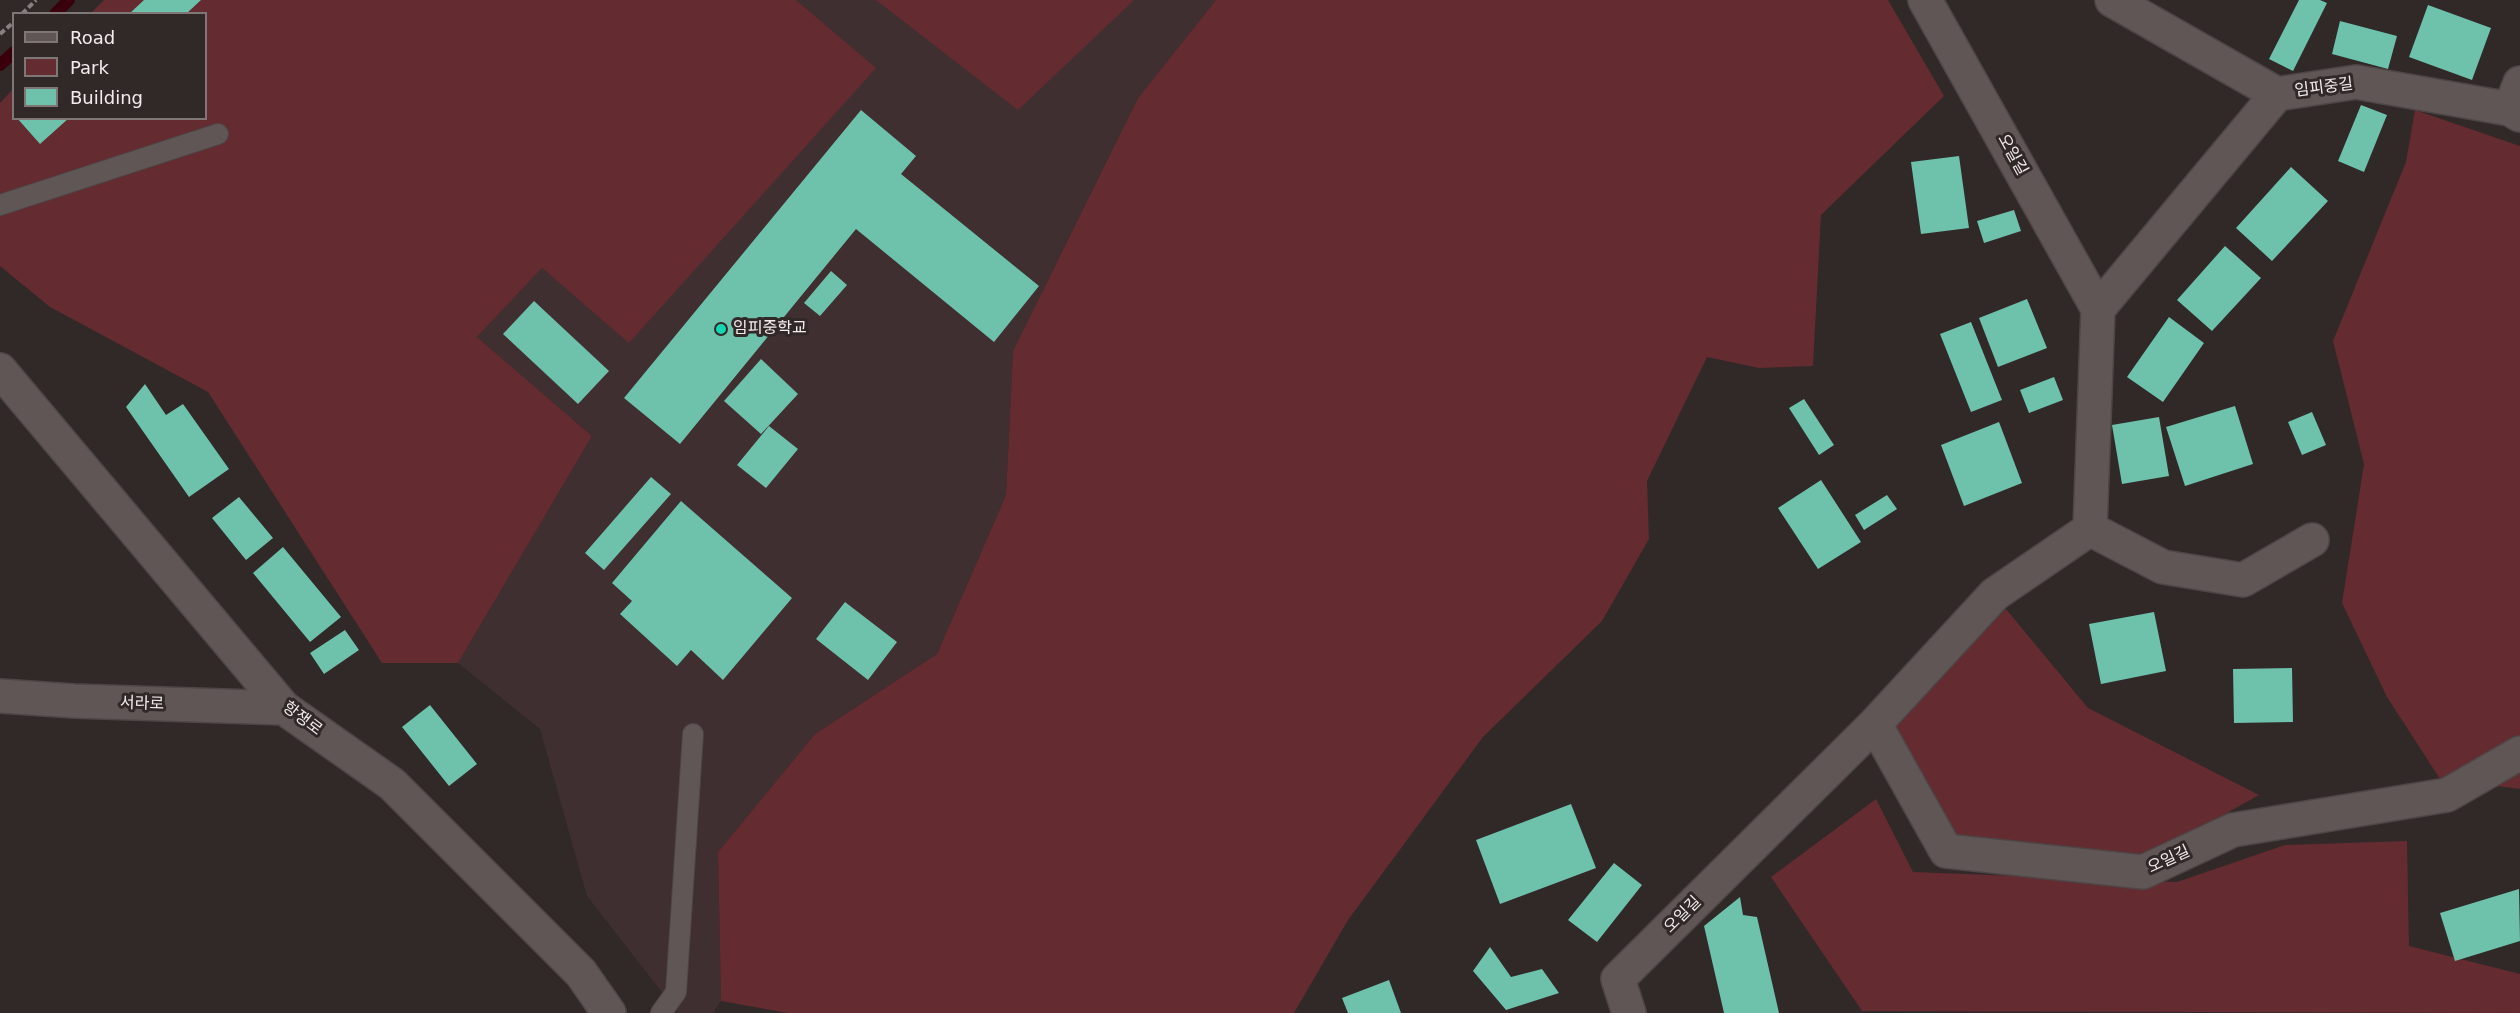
<!DOCTYPE html>
<html>
<head>
<meta charset="utf-8">
<style>
	body { margin:0 }
	#map { position:relative; width:2520px; height:1013px; overflow:hidden; background:#312828; font-family:"DejaVu Sans",sans-serif }
	canvas { display:block }
	.legend { position:absolute; left:12px; top:12px; width:195px; height:108px; box-sizing:border-box; background:#312828; border:2px solid #7f7676; margin:0; padding:8px 10px; list-style:none; font-size:18px; color:#f3ecec }
	.legend li { display:flex; align-items:center; gap:12px; height:30px }
	.legend b { width:30px; border:2px solid #7f7676 }
</style>
</head>
<body>
<div id="map">
<canvas width="2520" height="1013"></canvas>
<ul class="legend">
<li><b style="height:8px;background:#615656"></b>Road</li>
<li><b style="height:16px;background:#642b30"></b>Park</li>
<li><b style="height:16px;background:#6ec1ab"></b>Building</li>
</ul>
</div>
<script>
const g = document.querySelector('canvas').getContext('2d');
g.lineJoin = 'round';
function fillPath(path, color) { g.fillStyle = color; g.fill(path, 'evenodd'); }
const toPath = rows => new Path2D(rows.map(r => 'M' + r).join(''));
function trace(path, color, width, dash) { g.strokeStyle = color; g.lineWidth = width; g.lineCap = dash ? 'butt' : 'round'; g.setLineDash(dash || []); g.stroke(path); }
function label(font, color, halo, rows, align = 'center') {
  g.font = font + ' "DejaVu Sans","Noto Sans KR",sans-serif'; g.lineWidth = 6; g.setLineDash([]); g.textBaseline = 'middle'; g.strokeStyle = halo; g.fillStyle = color; for (const [text, x, y, turn = 0] of rows) {
    g.save(); g.translate(x, y); g.rotate((+turn || 0) * Math.PI / 180); g.textAlign = isNaN(turn) ? turn : align; if (halo) g.strokeText(text, 0, 0); g.fillText(text, 0, 0); g.restore();
  }
}
fillPath(toPath([
	[796,0,1216,0,1138,98,1013,351,1006,495,937,654,815,734,718,852,721,1001,713,1013,678,1013,587,896,540,729,458,663,592,436,477,337,542,268,629,342,875,68]
]), '#402f30');
fillPath(toPath([
	[104,0,796,0,876,68,629,343,542,268,477,337,592,436,458,663,382,663,208,392,50,307,0,266,0,103,13,89,14,118,206,118,206,14,91,13],
	[876,0,1134,0,1018,110],
	[1216,0,1888,0,1944,96,1821,215,1813,366,1759,368,1707,357,1647,481,1649,539,1602,621,1483,737,1348,920,1294,1013,788,1013,721,1001,718,852,815,734,937,654,1006,495,1013,351,1138,98],
	[2415,110,2520,146,2520,789,2440,779,2387,697,2342,603,2364,464,2333,341,2406,162],
	[2006,609,2088,708,2259,795,2145,859,1952,839,1891,725],
	[1876,799,1913,872,2177,882,2285,845,2407,841,2409,946,2520,974,2520,1013,1862,1011,1771,877]
]), '#642b30');
trace(toPath([
	[55,14,69,0],
	[0,65,14,52]
]), '#39000b', 12);
fillPath(toPath([
	[144,0,201,0,186,14,129,14],
	[2299,0,2320,0,2327,3,2293,71,2269,59],
	[2428,5,2491,28,2472,80,2409,57],
	[2340,21,2397,36,2388,69,2332,54],
	[2361,105,2387,115,2364,172,2338,161],
	[861,110,916,156,901,174,1039,286,994,342,856,229,680,444,624,398],
	[17,118,69,118,40,144],
	[1959,156,1969,228,1921,234,1911,162],
	[2291,167,2328,201,2272,261,2236,228],
	[2014,210,2021,231,1984,243,1977,221],
	[2225,246,2261,278,2212,331,2177,300],
	[831,271,847,285,820,316,804,303],
	[2027,299,2047,348,1998,367,1979,318],
	[534,301,609,371,578,404,503,334],
	[2169,317,2204,343,2163,402,2127,377],
	[1971,322,2002,400,1971,412,1940,334],
	[761,359,798,394,761,434,724,401],
	[2054,377,2063,400,2029,413,2020,390],
	[145,384,166,415,183,404,229,469,189,497,126,407],
	[1804,399,1834,445,1819,455,1789,408],
	[2235,406,2253,464,2185,486,2166,427],
	[2312,412,2326,445,2302,455,2288,422],
	[2159,417,2169,476,2122,484,2112,425],
	[1999,422,2022,483,1964,506,1941,445],
	[769,426,798,449,766,488,737,465],
	[651,477,671,494,604,570,585,553],
	[1821,480,1861,542,1818,569,1778,508],
	[1887,495,1897,509,1864,530,1855,515],
	[239,497,273,538,246,560,212,518],
	[681,501,792,598,723,680,691,650,677,666,620,614,632,601,612,583],
	[283,547,341,617,310,642,253,573],
	[845,602,897,642,868,680,816,639],
	[2154,612,2166,671,2101,684,2089,624],
	[345,630,359,650,324,674,310,653],
	[2292,668,2293,722,2234,723,2233,669],
	[430,705,477,764,449,786,402,727],
	[1571,804,1596,868,1500,904,1476,840],
	[1614,863,1642,885,1597,942,1568,920],
	[2519,889,2520,941,2455,961,2440,913],
	[1740,897,1743,915,1757,917,1779,1013,1724,1013,1704,926],
	[1490,947,1511,977,1542,969,1559,993,1506,1010,1473,971],
	[1389,980,1401,1013,1348,1013,1342,998]
]), '#6ec1ab');
const service = toPath([
	[0,205,218,134],
	[661,1013,676,992,693,734]
]);
const minor = toPath([
	[2112,0,2277,94,2356,82,2510,109,2520,115],
	[2510,109,2520,83],
	[2098,309,2277,94],
	[2090,529,2163,567,2243,580,2312,540],
	[1875,724,1946,851,2143,872,2233,830,2447,795,2520,753],
	[1629,1013,1618,979,1875,724,1995,594,2090,529,2098,309,1925,0]
]);
const tertiary = toPath([
	[0,370,284,708,392,784,581,973,609,1013],
	[0,696,74,701,284,708]
]);
trace(service, '#4d4546', 22);
trace(minor, '#4d4546', 36);
trace(tertiary, '#4d4546', 36);
trace(toPath([
	[22,14,36,0],
	[0,34,14,22]
]), '#888080', 4, [6, 3]);
trace(service, '#615656', 20);
trace(minor, '#615656', 33);
trace(tertiary, '#615656', 33);
for (const [x, y, r, color] of [
	[721,329,6,"#15d5b3"]
]) { const dot = new Path2D(); dot.arc(x, y, r, 0, 2 * Math.PI); g.fillStyle = color; g.fill(dot); trace(dot, '#312828', 2); }
label('16px', '#f3ecec', '#312828', [
	["임피중길",2324,88,-7],
	["오일길",2012,155,61],
	["서라로",142,704,2],
	["항쟁로",302,719,37],
	["오일길",2169,860,-25],
	["오일길",1683,915,-45]
]);
label('16px', '#f3ecec', '#312828', [
	["임피중학교",733,329]
], 'left');
</script>
</body>
</html>
